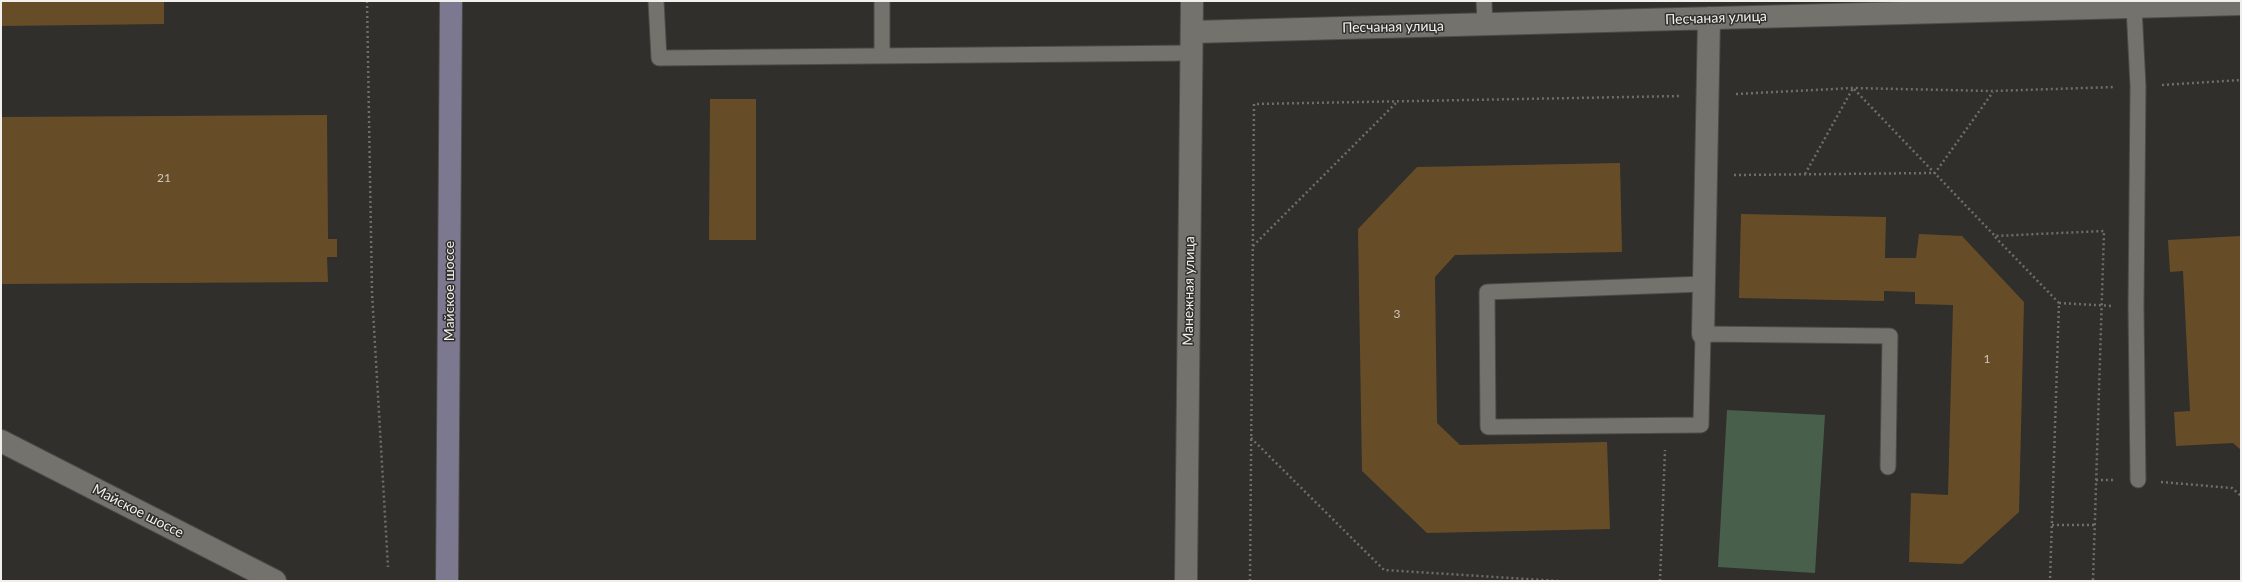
<!DOCTYPE html>
<html>
<head>
<meta charset="utf-8">
<style>
	body { margin:0 }
	#map { position:relative; width:2242px; height:582px; overflow:hidden; background:#302f2b; font-family:Lato,sans-serif }
	canvas { display:block }
	.frame { position:absolute; inset:0; border:2px solid #f1f0ed; pointer-events:none }
</style>
</head>
<body>
<div id="map">
<canvas width="2242" height="582"></canvas>
<div class="frame"></div>
</div>
<script>
const g = document.querySelector('canvas').getContext('2d');
g.lineJoin = 'round';
function fillPath(path, color) { g.fillStyle = color; g.fill(path, 'evenodd'); }
const toPath = rows => new Path2D(rows.map(r => 'M' + r).join(''));
function trace(path, color, width, dash) { g.strokeStyle = color; g.lineWidth = width; g.lineCap = dash ? 'butt' : 'round'; g.setLineDash(dash || []); g.stroke(path); }
function label(font, color, halo, rows, align = 'center') {
  g.font = font + ' Lato,sans-serif'; g.lineWidth = 3; g.setLineDash([]); g.textBaseline = 'middle'; g.strokeStyle = halo; g.fillStyle = color; for (const [text, x, y, turn = 0] of rows) {
    g.save(); g.translate(x, y); g.rotate((+turn || 0) * Math.PI / 180); g.textAlign = isNaN(turn) ? turn : align; if (halo) g.strokeText(text, 0, 0); g.fillText(text, 0, 0); g.restore();
  }
}
fillPath(toPath([
	[1727,410,1825,415,1815,573,1718,567]
]), '#485f4b');
fillPath(toPath([
	[1,1,164,1,164,24,1,26],
	[710,99,756,99,756,240,709,240],
	[327,115,328,239,337,239,337,257,327,257,328,282,1,284,1,117],
	[1620,163,1622,252,1455,255,1435,277,1437,423,1460,445,1607,442,1610,529,1427,533,1362,471,1358,229,1417,167],
	[1741,214,1886,217,1885,258,1916,258,1919,234,1962,236,2024,302,2019,512,1962,564,1909,562,1911,493,1948,495,1953,305,1915,304,1915,292,1884,291,1884,301,1739,298],
	[2241,236,2241,450,2233,443,2176,446,2174,412,2190,411,2183,271,2170,272,2168,240]
]), '#674d27');
const lane = toPath([
	[656,1,659,58,1192,53],
	[882,1,882,56],
	[1484,1,1485,24],
	[2134,7,2138,86,2136,307,2138,480],
	[1704,284,1487,292,1488,427,1701,425,1703,334,1890,336,1888,467]
]);
const street = toPath([
	[1192,32,2241,4],
	[1703,334,1709,18],
	[1,441,275,581],
	[1186,581,1192,1]
]);
const secondary = toPath([
	[447,581,451,1]
]);
trace(lane, '#4c4b47', 17);
trace(street, '#4c4b47', 24);
trace(secondary, '#4c4b47', 24);
trace(toPath([
	[367,1,372,293,388,567],
	[2162,85,2241,80],
	[1736,94,1853,88,1993,91,2115,87],
	[1805,174,1853,88,1995,236,2104,231,2093,581],
	[1734,175,1935,173,1993,92],
	[1995,237,2059,303,2050,581],
	[1253,246,1396,103],
	[2059,303,2113,306],
	[1251,438,1384,570,1559,581],
	[2096,480,2114,480],
	[2161,482,2232,488,2241,496],
	[2052,525,2095,525],
	[1250,581,1254,104,1681,96],
	[1660,581,1665,450]
]), '#6f6e6a', 2.5, [2, 3]);
trace(lane, '#73726d', 15);
trace(street, '#73726d', 22);
trace(secondary, '#7c7890', 22);
label('12px', '#cec7bc', null, [
	["21",164,178],
	["3",1397,314],
	["1",1987,359]
]);
label('14px', '#f1f0ed', '#302f2b', [
	["Песчаная улица",1716,18,-2],
	["Песчаная улица",1393,27,-1],
	["Майское шоссе",449,291,-90],
	["Манежная улица",1189,291,-89],
	["Майское шоссе",138,511,27]
]);
</script>
</body>
</html>
